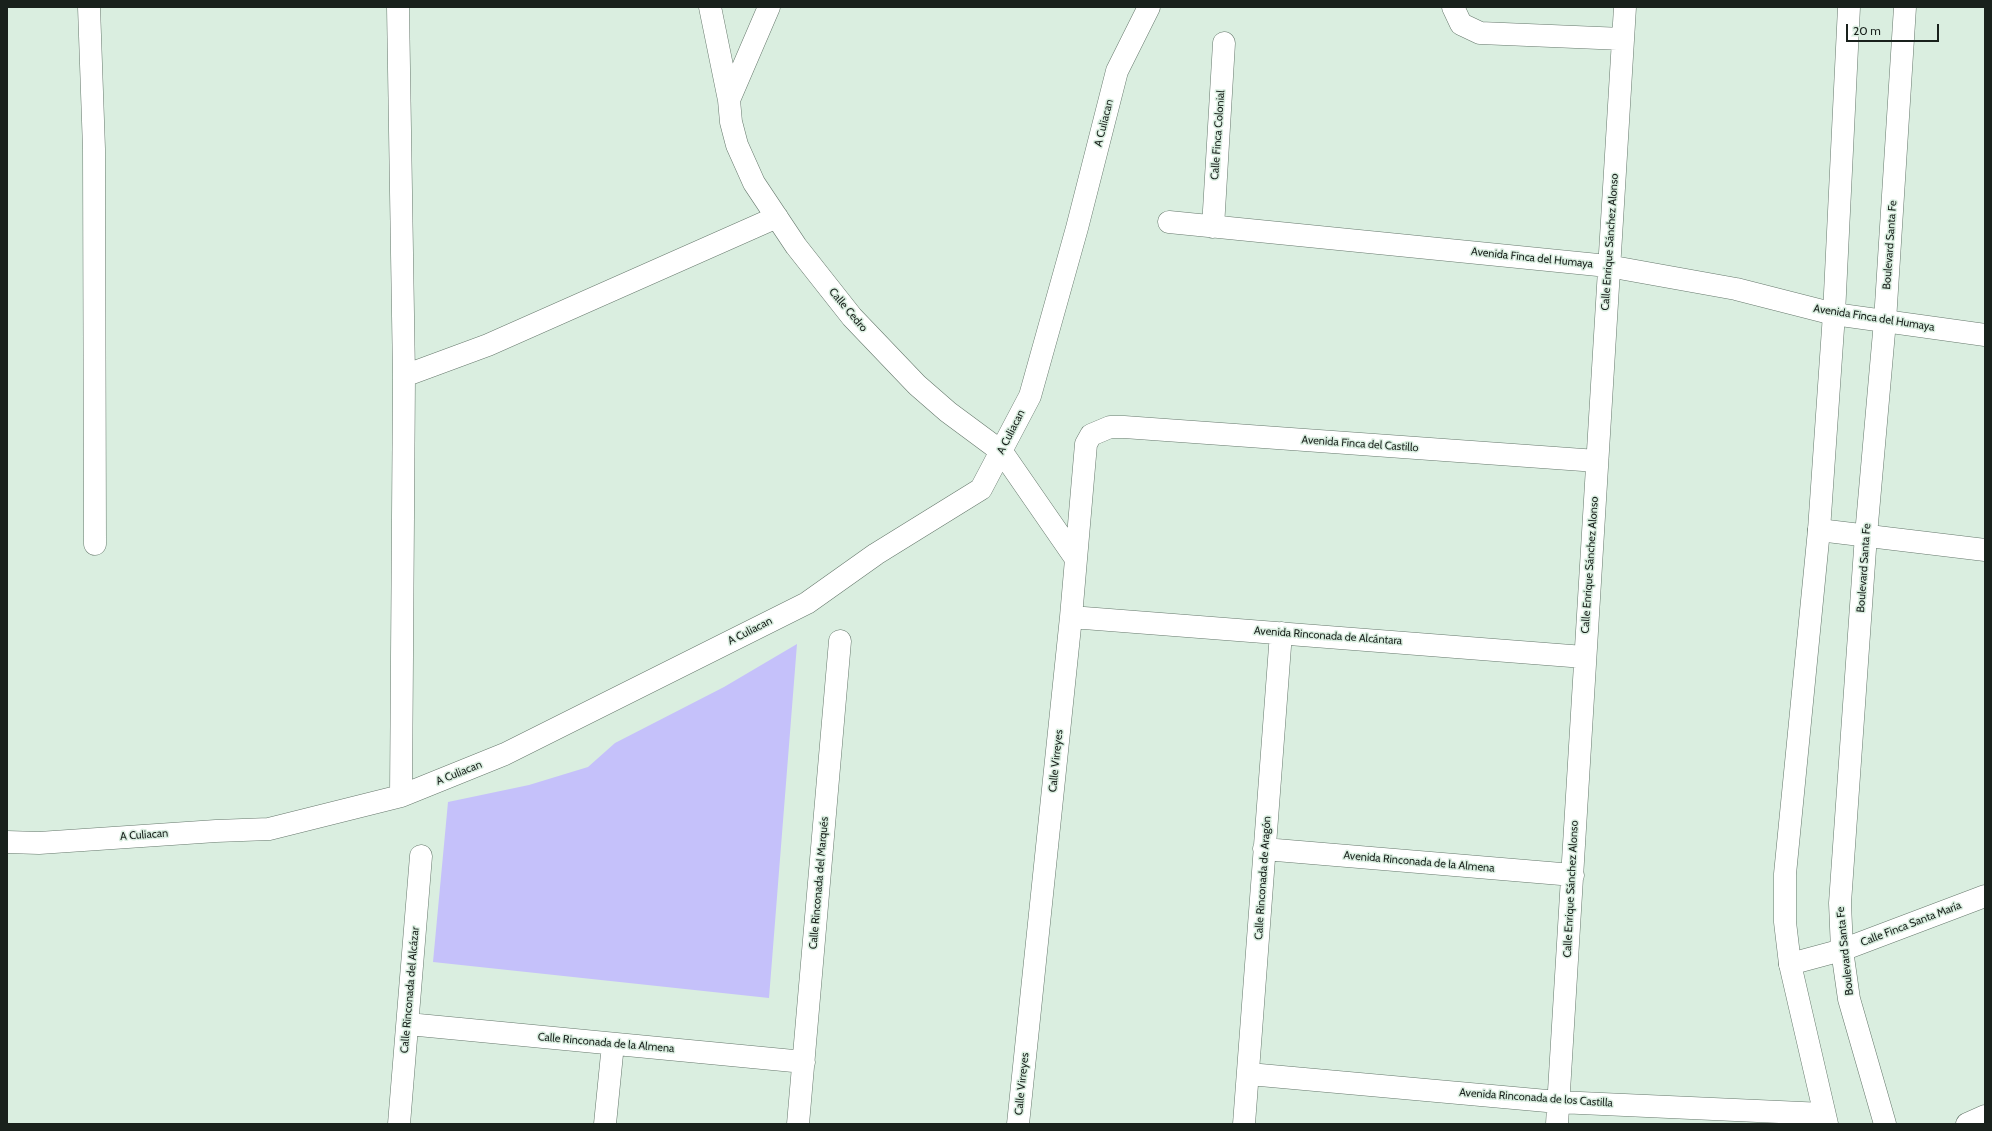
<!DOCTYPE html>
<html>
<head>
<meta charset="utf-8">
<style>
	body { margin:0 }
	#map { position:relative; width:1992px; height:1131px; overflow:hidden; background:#daeee0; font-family:Cabin,sans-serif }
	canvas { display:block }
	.frame { position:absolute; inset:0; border:8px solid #19211c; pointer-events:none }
	.scale { position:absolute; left:1846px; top:24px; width:93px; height:18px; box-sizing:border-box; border:2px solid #19211c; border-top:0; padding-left:5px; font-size:12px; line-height:14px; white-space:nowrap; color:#19211c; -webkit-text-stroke:3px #daeee0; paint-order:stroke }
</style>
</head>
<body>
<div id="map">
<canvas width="1992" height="1131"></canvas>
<div class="frame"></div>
<div class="scale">20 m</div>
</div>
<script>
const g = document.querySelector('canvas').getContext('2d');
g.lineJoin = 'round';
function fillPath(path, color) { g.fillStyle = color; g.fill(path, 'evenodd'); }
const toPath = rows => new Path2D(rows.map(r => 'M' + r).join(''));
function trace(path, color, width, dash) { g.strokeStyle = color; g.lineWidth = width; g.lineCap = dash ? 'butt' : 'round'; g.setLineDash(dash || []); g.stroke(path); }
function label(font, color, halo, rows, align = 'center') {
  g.font = font + ' Cabin,sans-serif'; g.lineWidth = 3; g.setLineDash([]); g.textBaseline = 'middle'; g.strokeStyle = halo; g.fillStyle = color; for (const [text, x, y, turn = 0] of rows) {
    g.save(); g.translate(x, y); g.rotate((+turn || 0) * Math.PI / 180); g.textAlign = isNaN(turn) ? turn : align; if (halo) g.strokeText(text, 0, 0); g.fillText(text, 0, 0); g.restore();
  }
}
fillPath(toPath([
	[797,644,769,998,433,962,448,802,529,785,588,767,615,743,724,687]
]), '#c5c1fa');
const minor = toPath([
	[89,7,94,149,95,544],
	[398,7,404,376,401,796],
	[710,7,729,100,731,122,737,145,754,183,796,246,852,317,917,385,948,412,1002,452,1076,559],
	[1453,7,1461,24,1480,33,1623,39],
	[729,100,769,7],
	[1169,222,1608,266,1736,289,1834,314,1985,335],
	[1213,227,1224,43],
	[404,376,488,345,777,217],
	[1819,530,1985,550],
	[1071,617,1584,657],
	[7,842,39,843,216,831,269,829,401,796,505,754,807,603,876,554,981,489,1030,396,1077,228,1117,71,1149,7],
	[1264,849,1573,875],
	[1790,964,1842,950,1985,896],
	[408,1024,804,1062],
	[1249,1074,1558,1102,1824,1114],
	[399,1124,421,856],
	[605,1124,613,1044],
	[798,1124,840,641],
	[1018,1124,1071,617,1086,444,1091,435,1110,427,1124,427,1597,461],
	[1244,1124,1281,633],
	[1557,1124,1625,7],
	[1967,1124,1985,1116]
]);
const tertiary = toPath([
	[1827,1124,1790,964,1785,922,1785,874,1819,530,1834,314,1849,7],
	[1885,1124,1849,999,1842,950,1840,903,1866,535,1885,321,1905,7]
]);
trace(minor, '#66786c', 23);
trace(tertiary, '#66786c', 23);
trace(minor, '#fff', 22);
trace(tertiary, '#fff', 22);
label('11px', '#19211c', '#daeee0', [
	["A Culiacan",1104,123,-76],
	["Calle Finca Colonial",1218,135,-86],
	["Calle Enrique Sánchez Alonso",1610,242,-86],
	["Boulevard Santa Fe",1890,245,-86],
	["Avenida Finca del Humaya",1532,258,6],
	["Calle Cedro",848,310,50],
	["Avenida Finca del Humaya",1874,318,9],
	["A Culiacan",1011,432,-63],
	["Avenida Finca del Castillo",1360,444,4],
	["Calle Enrique Sánchez Alonso",1590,565,-86],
	["Boulevard Santa Fe",1864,568,-86],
	["A Culiacan",750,631,-27],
	["Avenida Rinconada de Alcántara",1328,636,4],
	["Calle Virreyes",1056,761,-84],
	["A Culiacan",459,773,-22],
	["A Culiacan",144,835,-4],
	["Avenida Rinconada de la Almena",1419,862,5],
	["Calle Rinconada de Aragón",1263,878,-86],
	["Calle Rinconada del Marqués",819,883,-85],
	["Calle Enrique Sánchez Alonso",1571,889,-87],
	["Calle Finca Santa María",1911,924,-21],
	["Boulevard Santa Fe",1845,951,-96],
	["Calle Rinconada del Alcázar",410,990,-85],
	["Calle Rinconada de la Almena",606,1043,5],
	["Calle Virreyes",1022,1084,-84],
	["Avenida Rinconada de los Castilla",1536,1098,4]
]);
</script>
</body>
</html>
